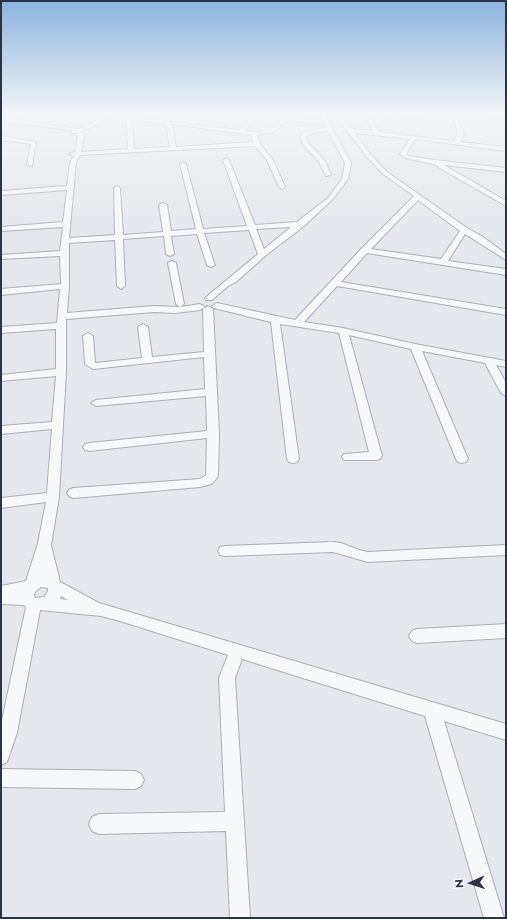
<!DOCTYPE html>
<html>
<head>
<meta charset="utf-8">
<style>
	body { margin:0 }
	#map { position:relative; width:507px; height:919px; overflow:hidden; background:#e4e7ec; font-family:Jost,sans-serif }
	canvas { display:block }
	.frame { position:absolute; inset:0; border:2px solid #2b3445; pointer-events:none }
	.north { position:absolute; left:451px; top:863px; width:40px; height:40px; -webkit-text-stroke:3px #f4f6f9; paint-order:stroke; rotate:267deg; font-size:11px; font-weight:700; line-height:16px; text-align:center; color:#2b3445 }
	.north::after { content:''; display:block; margin:auto; width:14px; height:18px; background:#2b3445; clip-path:polygon(50% 0,100% 100%,50% 72%,0 100%) }
</style>
</head>
<body>
<div id="map">
<canvas width="507" height="919"></canvas>
<div class="frame"></div>
<div class="north">N</div>
</div>
<script>
const g = document.querySelector('canvas').getContext('2d');
g.lineJoin = 'round';
const toPath = rows => new Path2D(rows.map(r => 'M' + r).join(''));
function trace(path, color, width, dash) { g.strokeStyle = color; g.lineWidth = width; g.lineCap = dash ? 'butt' : 'round'; g.setLineDash(dash || []); g.stroke(path); }
function fillPath(path, color) { g.fillStyle = color; g.fill(path, 'evenodd'); }
const minor = toPath([
	[63,113,71,113,61,116,60,115,63,113],
	[109,113,116,113,92,127,82,131,84,136,81,152,128,149,126,121,131,117,239,130,256,113,262,113,244,131,254,132,270,130,285,117,323,121,318,113,324,113,351,163,348,179,332,200,304,226,265,256,236,282,228,286,212,300,206,300,205,298,258,254,249,230,204,233,215,265,211,267,207,265,197,234,171,236,174,254,170,256,166,254,164,236,123,239,125,286,121,289,117,286,115,240,69,243,69,286,67,313,154,306,180,307,176,304,168,263,172,261,176,263,184,304,180,307,200,304,205,307,200,310,175,313,154,312,66,319,66,372,59,497,51,545,60,582,99,603,506,724,506,740,444,721,504,918,484,918,425,716,242,659,235,678,250,918,230,918,226,831,99,834,92,831,89,824,92,817,99,814,225,812,219,678,228,655,120,621,101,616,40,610,17,733,7,762,1,765,1,725,26,607,24,605,1,604,1,586,26,581,38,543,46,502,1,508,1,498,47,493,52,429,1,434,1,426,52,422,56,376,1,381,1,375,56,369,56,329,1,333,1,327,57,323,60,289,1,295,1,289,61,284,60,256,1,259,1,255,60,251,63,227,1,231,1,227,63,222,67,190,1,195,1,191,67,186,70,162,74,156,69,154,75,152,78,136,77,133,71,133,72,130,69,130,1,121,1,117,77,129,88,125,109,113],
	[132,121,140,121,166,124,170,147,134,149,132,121],
	[286,121,324,124,326,128,310,130,301,135,302,143,319,162,326,176,331,175,325,161,308,143,307,136,313,133,328,131,345,163,342,179,328,198,297,222,255,225,229,160,226,158,223,160,247,226,203,229,186,164,183,162,180,164,196,229,171,231,167,205,163,203,159,205,163,232,123,235,120,188,117,186,114,188,115,235,69,238,76,162,80,155,255,146,267,160,279,187,282,189,285,187,273,160,260,144,257,135,274,132,286,121],
	[172,124,251,135,253,142,176,147,172,124],
	[291,227,264,249,256,229,291,227],
	[41,587,48,588,48,591,44,597,35,598,34,595,35,592,41,587],
	[61,596,68,600,60,599,61,596],
	[334,113,340,113,352,129,373,131,367,121,370,119,372,120,379,132,454,141,458,134,452,114,489,113,503,113,506,115,503,117,457,116,464,134,460,142,506,147,506,151,415,139,406,154,409,156,434,160,506,168,506,172,444,165,506,201,506,206,433,164,405,158,400,154,410,139,355,133,370,154,387,172,467,228,483,237,506,254,506,260,465,234,448,261,506,269,506,275,367,253,341,282,506,309,506,315,337,286,304,322,343,328,415,344,506,361,506,367,496,365,506,383,506,396,501,393,485,363,422,351,468,459,466,462,462,463,458,462,456,459,411,349,349,335,382,456,380,459,376,460,344,460,342,457,344,454,369,452,339,333,280,324,299,459,297,462,293,463,289,462,287,459,271,322,214,308,212,306,217,303,295,320,362,248,414,196,383,174,366,156,334,113],
	[418,200,460,231,441,259,371,249,418,200],
	[421,113,427,113,429,115,426,117,391,120,388,118,421,113],
	[1,136,36,142,32,166,27,165,31,144,1,140,1,136],
	[208,306,213,309,219,434,218,476,216,479,212,484,200,487,73,498,69,496,67,493,69,490,73,488,200,479,206,475,207,438,89,451,85,450,83,447,85,444,89,443,207,431,206,396,96,406,91,403,96,400,205,389,204,357,93,369,85,364,83,336,88,333,93,336,95,363,142,358,138,327,143,324,148,327,152,357,204,352,203,309,208,306],
	[333,542,341,543,359,550,368,552,506,545,506,555,368,562,333,552,225,556,220,555,218,551,220,547,225,546,333,542],
	[506,624,506,638,417,643,412,641,409,636,412,631,417,629,506,624],
	[1,769,135,771,141,774,144,780,141,786,135,789,1,787,1,769]
]);
trace(minor, '#a9aeb7', 2);
fillPath(minor, '#f7f8fa');
const sky = g.createLinearGradient(0, 0, 0, 242);
sky.addColorStop(0, '#8bb4dd');
sky.addColorStop(0.47, '#f3f4f6');
sky.addColorStop(1, '#f3f4f600');
g.fillStyle = sky;
g.fillRect(0, 0, 507, 242);
</script>
</body>
</html>
